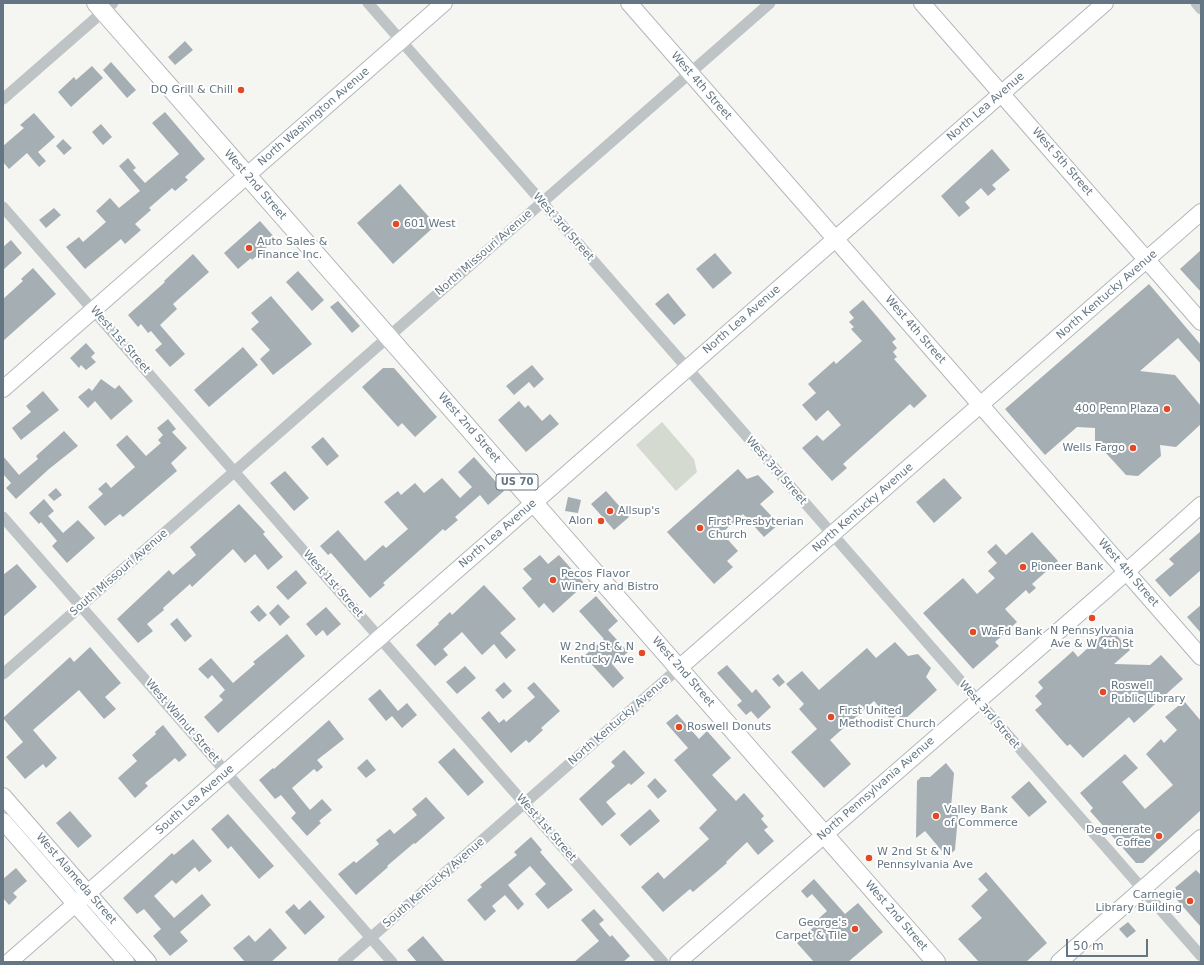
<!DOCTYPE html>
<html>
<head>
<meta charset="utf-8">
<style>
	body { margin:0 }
	#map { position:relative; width:1204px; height:965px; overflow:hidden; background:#f5f5f2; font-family:"DejaVu Sans",sans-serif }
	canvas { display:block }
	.frame { position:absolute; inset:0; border:4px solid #647683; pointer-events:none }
	.scale { position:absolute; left:1066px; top:939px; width:82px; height:18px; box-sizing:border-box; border:2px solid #647683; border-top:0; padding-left:5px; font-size:12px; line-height:14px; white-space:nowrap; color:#647683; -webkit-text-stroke:3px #fff; paint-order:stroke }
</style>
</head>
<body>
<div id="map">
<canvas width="1204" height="965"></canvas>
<div class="frame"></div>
<div class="scale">50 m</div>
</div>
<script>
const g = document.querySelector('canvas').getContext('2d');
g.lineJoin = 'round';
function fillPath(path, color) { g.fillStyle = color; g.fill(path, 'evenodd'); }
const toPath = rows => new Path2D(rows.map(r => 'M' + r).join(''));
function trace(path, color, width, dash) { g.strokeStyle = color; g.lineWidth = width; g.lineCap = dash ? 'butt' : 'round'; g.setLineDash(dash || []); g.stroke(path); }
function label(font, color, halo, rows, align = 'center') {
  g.font = font + ' "DejaVu Sans",sans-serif'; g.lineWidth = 4; g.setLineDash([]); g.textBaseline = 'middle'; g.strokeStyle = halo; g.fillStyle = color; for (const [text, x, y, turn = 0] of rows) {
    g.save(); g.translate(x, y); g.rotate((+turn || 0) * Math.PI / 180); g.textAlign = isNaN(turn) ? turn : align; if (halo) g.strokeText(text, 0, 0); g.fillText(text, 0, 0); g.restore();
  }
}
fillPath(toPath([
	[662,422,694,459,697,472,676,491,636,445]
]), '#d5dad1');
fillPath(toPath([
	[185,41,193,50,175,65,168,57],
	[111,62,136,90,127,98,103,70],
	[92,66,103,78,71,107,58,92,74,77,76,80],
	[165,112,205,159,185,177,188,180,175,191,172,188,149,208,151,210,135,224,141,230,125,244,121,239,85,269,66,247,79,237,83,242,106,222,96,211,110,198,119,208,140,191,119,166,128,158,136,168,133,170,145,183,179,154,152,123],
	[34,113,55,137,38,152,46,161,39,167,27,153,9,169,3,162,3,146,24,128,20,125],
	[101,124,112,137,103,145,92,132],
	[63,139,72,148,64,155,56,146],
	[992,149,1010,170,992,185,996,189,988,196,981,188,965,202,970,208,959,217,941,196],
	[400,184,436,225,393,264,357,223],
	[54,208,61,215,46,228,39,220],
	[260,221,276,239,252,260,251,258,238,269,224,253],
	[11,240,22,253,3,270,3,247],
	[1201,250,1201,292,1180,269],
	[715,253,732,273,713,289,696,269],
	[193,254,209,272,173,304,177,309,160,325,185,354,170,367,155,350,162,344,151,331,148,333,141,324,138,327,128,315,165,282,164,281],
	[33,268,56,294,3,341,3,299,23,281,21,279],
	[298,271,324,300,312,311,286,282],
	[1149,284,1201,345,1201,364,1178,338,1140,371,1175,375,1201,406,1201,424,1176,447,1160,445,1161,456,1138,476,1126,475,1095,441,1095,428,1077,427,1045,455,1005,409],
	[668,293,686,315,674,325,655,304],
	[271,296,312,344,273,375,260,359,270,350,251,329,259,322,251,313],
	[863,300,896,339,892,342,897,348,893,352,897,357,894,359,927,396,914,408,910,404,843,464,847,468,832,481,802,448,817,435,823,441,841,425,828,410,816,421,802,405,816,393,808,384,834,361,836,364,862,341,851,329,854,327,849,322,854,318,849,312],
	[338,301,360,326,352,333,330,307],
	[86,343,95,353,91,357,96,362,86,370,81,365,79,368,70,358],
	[243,347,258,365,209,407,194,390],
	[532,365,544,379,534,388,529,382,514,395,506,386],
	[383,368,394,368,437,417,415,437,402,423,398,427,362,387],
	[101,379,115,389,119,385,133,401,111,420,95,401,88,408,78,397,89,388,92,391],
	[43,391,59,410,21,440,12,428,31,412,26,406],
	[519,401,525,408,528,405,542,421,550,414,559,424,526,452,498,420],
	[168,419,176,429,172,432,187,448,171,463,177,471,123,517,120,514,105,526,88,507,103,494,98,489,106,482,111,488,135,467,116,445,127,435,146,456,161,443,158,440,163,435,157,428],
	[64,431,78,446,49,469,16,499,6,488,11,483,3,474,3,456,19,475,38,459,36,456],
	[323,437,339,456,327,466,311,447],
	[474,457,504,491,488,505,480,495,455,517,458,520,445,531,443,529,421,549,383,583,385,585,370,598,331,553,328,555,320,546,338,530,365,561,383,545,386,548,408,529,384,502,398,491,401,495,415,483,424,493,442,478,460,498,472,487,458,472],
	[738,469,747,479,758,475,774,492,760,504,779,524,764,537,743,514,722,533,738,551,727,561,733,567,714,584,667,532],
	[285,471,309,498,294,511,270,483],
	[944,478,962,498,934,523,916,502],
	[56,488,62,495,54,501,48,495],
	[606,491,629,517,614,530,591,504],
	[568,497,581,500,578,513,565,511],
	[44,499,54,511,48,516,63,533,78,520,95,538,67,563,52,546,57,541,41,522,39,524,29,513],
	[239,504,265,532,263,534,283,557,268,570,255,554,245,563,233,549,192,587,190,584,163,608,164,610,147,624,153,631,138,643,117,619,169,570,173,575,196,555,190,547],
	[1201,531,1201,570,1170,597,1155,580,1174,564,1169,559],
	[1032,532,1058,561,1032,584,1036,588,1029,594,1026,590,1005,609,1017,622,995,642,999,646,973,669,923,613,963,578,977,594,995,578,988,571,997,563,987,552,996,544,1006,555],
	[540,555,548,564,559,555,585,584,553,613,544,603,539,608,522,588,532,579,523,569],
	[17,564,37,587,3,617,3,575],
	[296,570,307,583,288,600,276,587],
	[484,585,516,619,500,633,516,650,506,659,494,644,482,655,462,632,443,649,448,655,435,666,416,645,439,624,438,623,450,612,452,615],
	[596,596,618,621,608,630,628,652,613,665,624,678,613,688,584,656,604,639,579,611],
	[278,604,290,617,280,626,269,613],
	[258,605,267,615,259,622,250,612],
	[1201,605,1201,633,1187,617],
	[326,607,341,624,327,636,323,630,316,636,306,624],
	[177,618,192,636,185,642,170,624],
	[1110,628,1130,650,1114,664,1150,665,1161,655,1183,679,1134,723,1129,717,1083,758,1070,744,1067,746,1035,710,1042,704,1035,696,1043,688,1038,682,1073,651,1078,657],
	[287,634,305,656,218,733,204,717,223,700,219,696,225,690,212,675,208,679,198,669,211,658,233,683,255,664,253,662],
	[895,642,908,656,918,654,931,668,926,677,937,690,903,721,898,714,891,720,874,701,830,740,851,764,824,788,791,752,817,729,799,709,804,704,786,684,802,671,819,690,867,648,876,658],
	[90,647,121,683,105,697,116,709,104,719,79,690,33,730,57,758,46,768,43,764,25,779,6,757,23,742,3,718,70,657,74,662],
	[727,665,752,693,756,689,771,707,758,719,751,711,746,715,737,705,742,701,717,673],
	[465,666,476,678,457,694,446,682],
	[778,674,785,682,779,687,772,679],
	[504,682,512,691,503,699,495,690],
	[534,682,560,711,541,728,543,730,529,743,526,740,511,753,481,718,489,711,499,723,504,719,506,722,535,697,527,688],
	[380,689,398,711,407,703,417,715,402,728,392,716,386,721,368,699],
	[1184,701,1201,721,1201,810,1143,863,1136,863,1090,811,1093,808,1080,793,1125,754,1138,768,1122,782,1145,809,1173,785,1146,754,1161,739,1164,743,1177,730,1165,717],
	[677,714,699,739,707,731,731,758,712,775,736,801,744,793,764,816,761,819,768,827,764,830,774,841,758,855,747,842,726,862,727,863,693,892,690,889,663,912,641,887,658,872,664,879,709,839,699,828,717,810,674,760,688,748,666,723],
	[329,720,344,739,317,760,323,767,317,772,314,769,292,788,310,810,322,799,332,810,319,821,321,823,307,836,291,818,296,813,281,795,275,799,259,780,273,768,274,769],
	[163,725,187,755,179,762,175,758,161,770,145,783,148,786,135,798,118,778,137,761,132,755,156,734,155,732],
	[454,748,484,782,468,796,438,762],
	[624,750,645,773,631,785,629,783,606,802,616,814,602,826,579,799,615,766,611,762],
	[367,759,376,770,366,778,357,768],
	[946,763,954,773,951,807,958,815,955,850,947,857,925,831,916,838,917,781,921,777,930,777],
	[655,778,667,791,658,799,647,786],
	[1029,781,1047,802,1029,817,1011,797],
	[426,797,445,818,415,844,414,843,387,866,388,867,356,895,338,874,354,861,356,863,379,844,376,840,390,829,394,834,417,815,412,809],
	[650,809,660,821,630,846,620,835],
	[70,811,92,836,78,848,56,823],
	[228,814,274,866,259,879,231,846,228,849,211,829],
	[531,837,542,850,540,852,573,890,548,909,535,894,546,884,530,866,508,885,524,904,518,910,505,895,492,906,496,911,485,921,467,900,482,887,480,885,517,855,514,852],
	[193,839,212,861,199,872,195,867,176,884,172,880,154,896,174,918,202,894,211,905,180,932,188,941,170,956,153,936,161,929,144,909,137,914,123,898,172,853,174,855],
	[16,868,27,881,13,893,17,897,9,905,3,898,3,879],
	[1196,870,1201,875,1201,927,1170,892],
	[986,872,1047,943,1026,962,979,962,958,939,982,918,971,906,988,890,978,879],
	[814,879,845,914,858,903,883,932,848,962,814,962,797,943,819,922,817,920,827,911,812,894,807,898,801,891],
	[310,900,325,917,305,935,285,912,294,904,299,910],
	[594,909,604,920,599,924,610,937,612,935,630,956,623,962,574,962,599,941,581,920],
	[1128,922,1136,931,1127,938,1119,929],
	[270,928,287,948,271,962,245,962,233,948,249,935,255,942],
	[423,936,445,962,417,962,407,950]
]), '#a5aeb3');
const secondary = toPath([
	[629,3,1201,657],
	[922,3,1201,322],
	[3,389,444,3],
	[679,668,1201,212],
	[3,796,148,962],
	[3,821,126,962],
	[9,962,1105,3],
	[678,962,1107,589,1201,505],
	[1059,962,1201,838]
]);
const primary = toPath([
	[96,3,936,962]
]);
trace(secondary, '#b1b7bb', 18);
trace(primary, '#b0b5b9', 20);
trace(toPath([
	[368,3,1201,956],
	[1196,3,1201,9],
	[3,99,113,3],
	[3,207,663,962],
	[3,517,392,962],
	[3,674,770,3],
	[343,962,679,668]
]), '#bec3c6', 11);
trace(secondary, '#fff', 16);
trace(primary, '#fff', 18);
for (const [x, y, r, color] of [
	[241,90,4,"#e24a25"],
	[396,224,4,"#e24a25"],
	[249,248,4,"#e24a25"],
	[1167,409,4,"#e24a25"],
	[1133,448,4,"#e24a25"],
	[610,511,4,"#e24a25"],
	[601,521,4,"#e24a25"],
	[700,528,4,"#e24a25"],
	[1023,567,4,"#e24a25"],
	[553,580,4,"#e24a25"],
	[1092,618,4,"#e24a25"],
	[973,632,4,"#e24a25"],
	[642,653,4,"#e24a25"],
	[1103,692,4,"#e24a25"],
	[831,717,4,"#e24a25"],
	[679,727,4,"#e24a25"],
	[936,816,4,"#e24a25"],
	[1159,836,4,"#e24a25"],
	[869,858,4,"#e24a25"],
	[1190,901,4,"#e24a25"],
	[855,929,4,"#e24a25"]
]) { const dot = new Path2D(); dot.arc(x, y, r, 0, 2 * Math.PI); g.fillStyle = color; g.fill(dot); trace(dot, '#fff', 1.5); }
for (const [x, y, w] of [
	[517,482,42]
]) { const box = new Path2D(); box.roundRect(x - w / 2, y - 8, w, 16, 3); g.fillStyle = '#fff'; g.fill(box); trace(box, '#647683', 1); }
label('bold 10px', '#647683', null, [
	["US 70",517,482]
]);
label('11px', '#647683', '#fff', [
	["West 4th Street",701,86,49],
	["North Lea Avenue",986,107,-41],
	["North Washington Avenue",314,117,-41],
	["West 5th Street",1062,162,49],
	["West 2nd Street",255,185,49],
	["West 3rd Street",563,227,49],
	["North Missouri Avenue",484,253,-41],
	["North Kentucky Avenue",1107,295,-41],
	["North Lea Avenue",742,320,-41],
	["West 4th Street",915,330,49],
	["West 1st Street",120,340,49],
	["West 2nd Street",469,428,49],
	["West 3rd Street",776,471,49],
	["North Kentucky Avenue",863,508,-41],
	["North Lea Avenue",498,534,-41],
	["South Missouri Avenue",119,573,-41],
	["West 4th Street",1128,573,49],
	["West 1st Street",333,584,49],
	["West 2nd Street",683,672,49],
	["West 3rd Street",989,715,49],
	["West Walnut Street",182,721,49],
	["North Kentucky Avenue",619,721,-41],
	["North Pennsylvania Avenue",876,789,-41],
	["South Lea Avenue",195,800,-41],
	["West 1st Street",546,828,49],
	["West Alameda Street",76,879,49],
	["South Kentucky Avenue",434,883,-41],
	["West 2nd Street",896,916,49]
]);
label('11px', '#647683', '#fff', [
	["DQ Grill & Chill",233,90,"right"],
	["601 West",404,224],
	["Auto Sales &",257,242],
	["Finance Inc.",257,255],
	["400 Penn Plaza",1159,409,"right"],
	["Wells Fargo",1125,448,"right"],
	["Allsup's",618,511],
	["Alon",593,521,"right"],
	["First Presbyterian",708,522],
	["Church",708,535],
	["Pioneer Bank",1031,567],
	["Pecos Flavor",561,574],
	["Winery and Bistro",561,587],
	["N Pennsylvania",1092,631,"center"],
	["Ave & W 4th St",1092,644,"center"],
	["WaFd Bank",981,632],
	["W 2nd St & N",634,647,"right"],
	["Kentucky Ave",634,660,"right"],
	["Roswell",1111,686],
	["Public Library",1111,699],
	["First United",839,711],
	["Methodist Church",839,724],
	["Roswell Donuts",687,727],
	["Valley Bank",944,810],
	["of Commerce",944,823],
	["Degenerate",1151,830,"right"],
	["Coffee",1151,843,"right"],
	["W 2nd St & N",877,852],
	["Pennsylvania Ave",877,865],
	["Carnegie",1182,895,"right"],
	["Library Building",1182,908,"right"],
	["George's",847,923,"right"],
	["Carpet & Tile",847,936,"right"]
], 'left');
</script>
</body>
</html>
